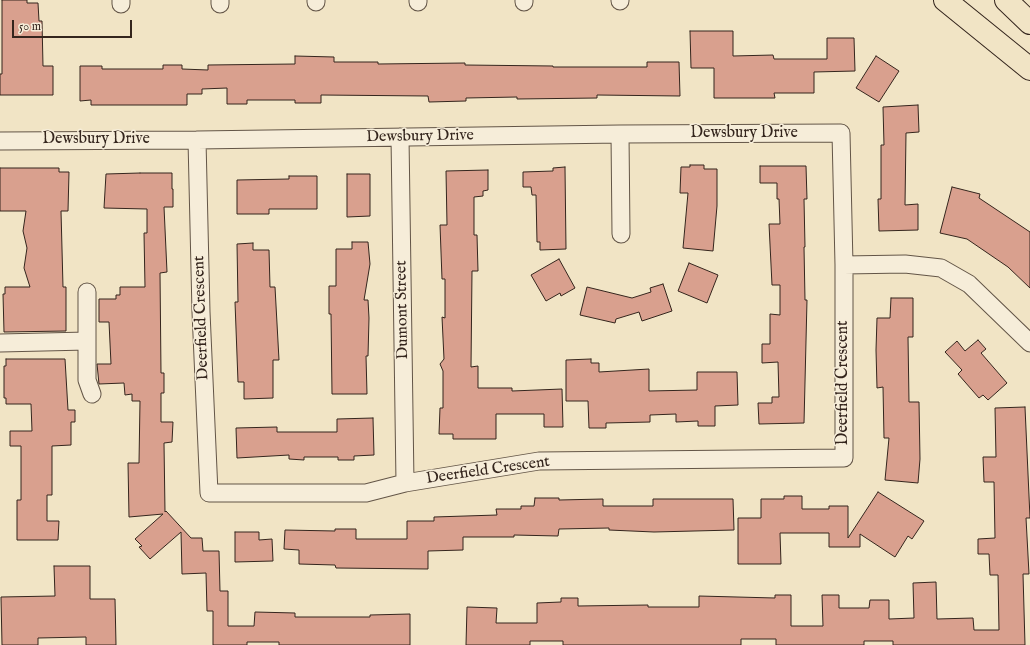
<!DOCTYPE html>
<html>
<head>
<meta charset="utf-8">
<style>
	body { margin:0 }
	#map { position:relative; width:1030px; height:645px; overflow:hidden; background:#f1e4c5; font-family:"IM FELL English",serif }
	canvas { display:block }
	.scale { position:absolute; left:12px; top:20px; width:120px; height:18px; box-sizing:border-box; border:2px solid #34251d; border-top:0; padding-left:5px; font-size:12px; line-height:14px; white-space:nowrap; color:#34251d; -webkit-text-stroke:3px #f6edd9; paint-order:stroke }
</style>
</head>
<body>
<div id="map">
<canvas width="1030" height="645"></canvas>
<div class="scale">50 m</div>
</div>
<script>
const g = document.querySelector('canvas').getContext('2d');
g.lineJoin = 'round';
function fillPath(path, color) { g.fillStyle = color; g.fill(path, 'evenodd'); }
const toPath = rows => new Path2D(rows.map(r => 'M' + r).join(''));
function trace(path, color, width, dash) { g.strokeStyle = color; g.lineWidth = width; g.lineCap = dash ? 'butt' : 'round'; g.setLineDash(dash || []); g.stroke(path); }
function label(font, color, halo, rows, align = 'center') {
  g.font = font + ' "IM FELL English",serif'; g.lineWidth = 3; g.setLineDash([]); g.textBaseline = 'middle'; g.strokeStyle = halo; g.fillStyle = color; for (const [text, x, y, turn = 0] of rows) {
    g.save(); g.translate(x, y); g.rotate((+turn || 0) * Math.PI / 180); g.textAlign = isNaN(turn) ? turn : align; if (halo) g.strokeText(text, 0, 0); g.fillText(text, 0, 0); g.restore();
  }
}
const building = toPath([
	[2,0,27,0,27,3,38,3,39,21,42,21,43,66,53,66,53,95,0,95,0,74,2,74,2,0],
	[690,31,733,31,733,56,773,55,774,59,827,59,827,38,854,38,855,71,814,72,814,93,774,93,775,98,714,98,714,68,691,68,690,31],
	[295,56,334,57,334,62,378,62,378,64,465,63,465,65,553,66,553,67,647,67,647,62,679,62,680,96,597,95,597,98,517,99,517,97,466,98,466,101,429,102,428,96,321,95,321,103,295,103,295,100,247,100,247,104,227,104,227,88,202,89,202,94,187,94,187,105,91,105,91,100,80,101,80,66,102,66,102,69,163,69,163,65,182,65,182,69,208,70,208,65,295,64,295,56],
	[876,56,899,71,879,102,856,88,876,56],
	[918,105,919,132,906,133,905,205,918,204,918,230,879,231,878,199,881,199,881,145,884,145,883,107,918,105],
	[690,165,704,165,704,169,717,169,717,206,713,251,683,248,688,193,680,193,681,167,690,167,690,165],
	[760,166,806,166,807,199,804,199,805,247,804,247,805,300,807,300,804,423,759,424,758,403,772,403,772,397,779,397,778,362,762,363,762,344,770,344,770,314,780,315,780,285,772,285,769,224,780,224,779,199,777,199,777,183,760,183,760,166],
	[565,167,566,249,540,250,540,242,537,242,536,195,532,195,531,187,523,187,523,172,553,171,553,168,565,167],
	[0,168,59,168,59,172,69,172,68,211,61,211,63,287,66,287,66,331,4,332,3,294,5,294,5,287,30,287,24,268,27,248,23,231,26,211,0,211,0,168],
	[488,170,488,190,483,191,483,196,474,197,474,235,477,235,478,271,472,271,471,367,478,366,478,388,512,388,512,391,562,389,563,427,544,427,544,414,496,414,496,439,453,439,453,434,439,434,440,408,443,408,443,371,440,364,444,359,442,317,445,318,445,279,442,279,440,225,447,225,446,171,488,170],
	[140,173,172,173,172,189,173,189,173,207,164,207,167,272,160,273,161,373,164,373,164,393,161,393,161,422,173,422,172,442,164,443,165,512,166,511,191,538,202,538,203,551,219,551,220,591,228,591,228,626,254,626,255,612,295,613,295,617,370,617,370,615,410,614,410,645,279,645,279,642,247,642,247,645,213,645,213,611,207,611,206,573,182,574,181,532,150,559,139,547,142,546,135,539,163,514,129,517,128,463,139,463,140,401,132,401,132,394,125,395,124,383,99,384,97,364,111,364,109,322,99,322,99,299,116,299,116,295,120,295,120,287,145,287,144,233,147,233,147,209,104,208,106,174,140,173],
	[347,174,370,174,370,216,347,217,347,174],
	[289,176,317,176,317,209,269,209,269,214,237,214,237,180,289,179,289,176],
	[952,187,980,194,979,198,1030,232,1030,288,1008,267,967,239,940,233,952,187],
	[352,242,368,242,370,264,364,300,368,300,369,318,368,356,366,356,367,394,332,394,331,314,329,314,329,286,336,286,336,249,352,249,352,242],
	[253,243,253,250,269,250,270,287,275,287,279,360,273,360,273,398,244,399,244,382,238,382,235,302,238,302,237,244,253,243],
	[559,259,575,288,561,296,560,293,546,301,531,275,559,259],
	[689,263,718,275,707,303,678,291,689,263],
	[663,284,672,311,642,321,639,312,616,319,615,323,580,315,587,287,632,298,651,292,650,288,663,284],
	[891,298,913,298,913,337,908,337,909,402,919,402,920,459,918,483,885,480,889,438,884,438,883,387,877,388,876,350,877,318,890,318,891,298],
	[978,340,986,349,981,353,1007,383,988,400,983,395,979,398,958,374,962,370,945,352,957,341,965,351,978,340],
	[6,359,65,359,68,410,75,410,75,422,71,422,71,445,52,446,52,495,47,495,47,521,59,521,58,540,17,540,17,500,21,500,21,446,10,446,10,431,32,431,31,404,6,404,6,398,4,398,4,366,6,366,6,359],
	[591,359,591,363,599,363,599,372,649,369,649,391,697,390,697,372,737,372,738,405,715,406,715,426,698,426,698,421,676,422,676,414,650,415,650,422,606,423,606,428,589,428,588,401,566,401,566,360,591,359],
	[1025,407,1030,518,1026,518,1029,574,1023,574,1025,645,893,645,893,641,864,641,864,645,776,645,776,639,741,639,741,645,563,645,563,641,530,641,530,645,466,645,467,607,497,608,496,623,537,623,537,603,561,602,561,598,578,598,578,606,648,605,648,607,699,607,699,596,775,598,775,595,791,595,791,626,823,626,822,595,839,595,839,608,869,608,870,600,889,600,889,619,914,618,913,583,936,582,937,619,973,618,974,630,999,630,998,575,990,575,989,554,978,554,978,539,995,538,994,482,984,482,983,457,996,457,995,408,1025,407],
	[373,418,374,455,354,456,354,460,338,460,338,457,304,457,304,460,289,459,289,455,237,458,236,428,277,427,277,432,337,432,337,419,373,418],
	[878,492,924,521,912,539,908,536,895,557,860,534,860,547,829,547,829,533,780,533,781,564,738,564,738,518,761,518,761,499,784,499,784,496,802,496,802,509,829,509,829,506,848,506,848,538,878,492],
	[535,498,559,498,559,500,603,499,603,506,653,506,653,499,733,499,734,530,654,532,609,530,609,528,559,529,558,536,514,535,514,537,463,537,463,550,428,551,428,569,336,568,335,565,299,564,299,550,284,549,285,530,335,531,335,529,356,529,356,539,407,539,407,521,434,521,434,517,497,515,496,509,521,509,521,506,534,506,535,498],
	[235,532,259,532,259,540,272,539,273,561,235,562,235,532],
	[54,566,90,566,90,599,115,599,116,645,86,645,86,637,38,638,38,645,2,645,1,597,55,596,54,566]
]);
fillPath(building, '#d9a08e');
trace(building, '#34251d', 1);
const minor = toPath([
	[121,0,121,4],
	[220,0,220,4],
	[316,0,316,2],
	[418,0,418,2],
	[524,0,524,2],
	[620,0,620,1],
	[620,134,621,234],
	[400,137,405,483],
	[0,141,197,140,620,134,841,133,844,265,844,458,539,461,405,483,366,493,209,493,201,312,197,140],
	[844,265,905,264,941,268,969,284,1030,343],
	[87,292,87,380,92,394],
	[0,343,87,341]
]);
const highway = toPath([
	[945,0,1030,69],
	[1006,0,1030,23]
]);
trace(minor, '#635547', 19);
trace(highway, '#34251d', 24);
trace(minor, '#f6edd9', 17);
trace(highway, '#f1e4c5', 22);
label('16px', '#34251d', '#f6edd9', [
	["Dewsbury Drive",744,134],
	["Dewsbury Drive",420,137,-1],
	["Dewsbury Drive",96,140],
	["Dumont Street",403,310,-91],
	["Deerfield Crescent",202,318,-92],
	["Deerfield Crescent",844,383,-90],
	["Deerfield Crescent",488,471,-8]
]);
</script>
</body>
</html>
